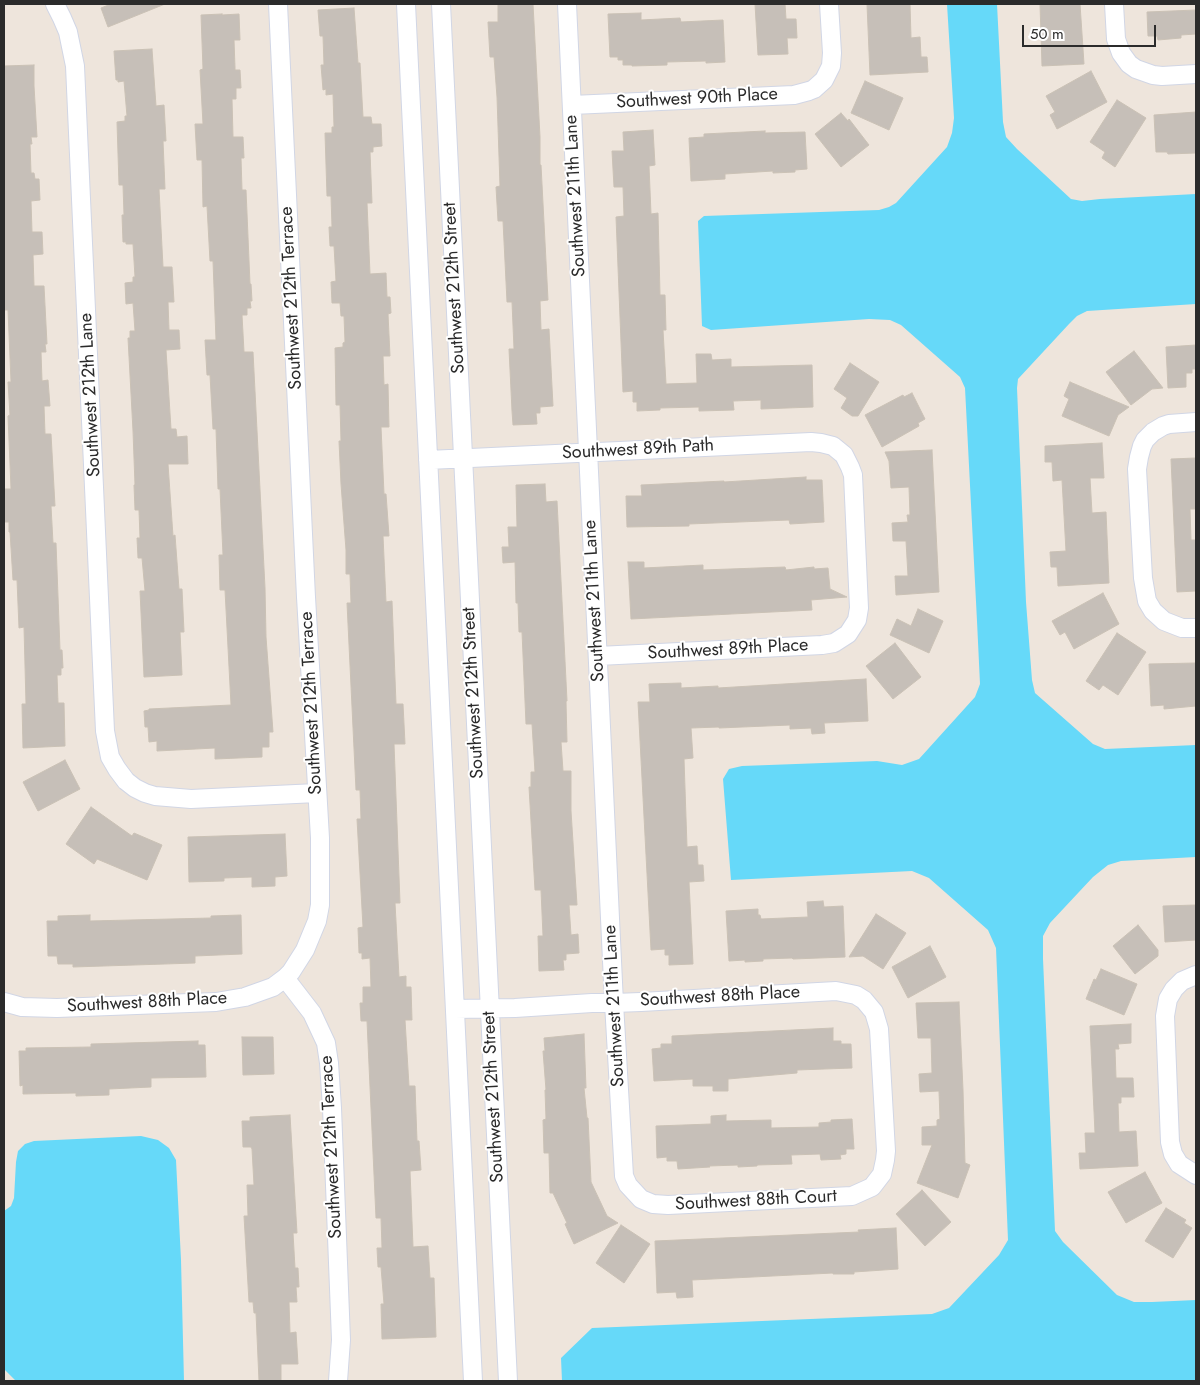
<!DOCTYPE html>
<html>
<head>
<meta charset="utf-8">
<style>
	body { margin:0 }
	#map { position:relative; width:1200px; height:1385px; overflow:hidden; background:#eee5dc; font-family:Jost,sans-serif }
	canvas { display:block }
	.frame { position:absolute; inset:0; border:5px solid #2b2b2b; pointer-events:none }
	.scale { position:absolute; left:1022px; top:25px; width:134px; height:22px; box-sizing:border-box; border:2px solid #2b2b2b; border-top:0; padding-left:6px; font-size:15px; line-height:18px; white-space:nowrap; color:#2b2b2b; -webkit-text-stroke:4px #fff; paint-order:stroke }
</style>
</head>
<body>
<div id="map">
<canvas width="1200" height="1385"></canvas>
<div class="frame"></div>
<div class="scale">50 m</div>
</div>
<script>
const g = document.querySelector('canvas').getContext('2d');
g.lineJoin = 'round';
function fillPath(path, color) { g.fillStyle = color; g.fill(path, 'evenodd'); }
const toPath = rows => new Path2D(rows.map(r => 'M' + r).join(''));
function trace(path, color, width, dash) { g.strokeStyle = color; g.lineWidth = width; g.lineCap = dash ? 'butt' : 'round'; g.setLineDash(dash || []); g.stroke(path); }
function label(font, color, halo, rows, align = 'center') {
  g.font = font + ' Jost,sans-serif'; g.lineWidth = 4; g.setLineDash([]); g.textBaseline = 'middle'; g.strokeStyle = halo; g.fillStyle = color; for (const [text, x, y, turn = 0] of rows) {
    g.save(); g.translate(x, y); g.rotate((+turn || 0) * Math.PI / 180); g.textAlign = isNaN(turn) ? turn : align; if (halo) g.strokeText(text, 0, 0); g.fillText(text, 0, 0); g.restore();
  }
}
fillPath(toPath([
	[947,4,997,4,1003,122,1006,137,1017,149,1071,199,1082,201,1100,199,1196,194,1196,304,1087,311,1077,316,1069,324,1018,379,1017,388,1026,602,1032,680,1035,693,1093,744,1105,749,1196,745,1196,857,1121,861,1108,865,1093,877,1050,923,1043,936,1043,959,1055,1231,1063,1242,1117,1295,1134,1302,1152,1302,1196,1300,1196,1381,562,1381,561,1358,592,1328,932,1314,949,1308,999,1255,1008,1240,996,948,988,930,929,878,912,871,731,880,723,779,729,769,742,766,877,761,902,765,919,759,975,697,980,684,977,621,965,388,960,377,901,325,890,320,869,319,711,330,702,326,698,221,704,216,879,210,889,207,896,203,947,147,952,133,954,118],
	[141,1136,158,1140,169,1148,176,1160,181,1260,184,1381,16,1381,4,1369,4,1211,11,1206,14,1198,16,1162,18,1151,25,1144,34,1141]
]), '#66d9f9');
const building = toPath([
	[111,4,165,4,108,27,101,8,111,4],
	[498,4,533,4,540,137,540,165,541,165,548,300,540,301,541,330,549,329,553,406,540,407,540,413,536,413,537,424,513,425,512,411,509,349,514,349,512,302,507,302,503,221,498,221,496,187,500,186,497,97,494,57,490,57,488,22,498,22,498,4],
	[755,4,785,4,786,19,796,19,797,38,787,38,788,54,758,55,755,4],
	[867,4,910,4,911,38,920,37,921,57,927,57,928,72,870,75,867,4],
	[1040,4,1080,4,1084,64,1042,66,1040,4],
	[354,8,358,63,360,63,363,117,371,117,372,124,381,124,382,146,373,147,373,152,370,152,372,203,367,203,370,274,386,273,387,297,390,297,391,313,388,314,390,356,383,356,384,385,388,384,389,427,381,427,384,494,386,494,389,536,383,536,386,602,392,601,396,704,403,704,405,744,394,744,400,903,395,903,399,977,406,976,406,987,411,987,412,1020,405,1020,409,1086,415,1086,417,1141,419,1141,421,1170,410,1171,413,1247,428,1246,430,1278,434,1278,436,1337,382,1339,381,1304,384,1304,381,1267,378,1267,377,1248,382,1248,381,1218,376,1218,367,1021,361,1021,360,1003,363,1003,363,987,371,987,370,958,362,959,362,953,359,953,358,928,363,927,357,819,361,819,360,790,356,790,347,603,351,603,350,574,346,574,346,550,341,484,339,441,341,441,340,405,336,405,335,348,343,347,343,343,345,342,344,316,341,316,340,303,332,303,331,282,336,281,334,246,330,246,329,227,332,227,331,196,327,196,325,133,332,133,332,127,334,127,333,94,326,95,326,89,323,90,321,65,324,65,323,36,320,36,318,10,354,8],
	[1196,10,1196,34,1181,35,1181,38,1158,40,1157,36,1148,36,1147,12,1196,10],
	[641,13,641,20,680,18,681,22,723,20,725,62,706,63,706,61,667,62,667,65,632,66,632,65,623,65,623,60,618,60,618,57,610,57,608,14,641,13],
	[222,14,222,15,239,14,240,40,234,40,235,68,235,70,240,70,241,88,236,88,236,99,232,99,233,137,243,137,244,158,241,158,242,190,246,190,250,284,251,284,252,301,250,301,251,308,247,308,247,315,242,315,244,352,253,352,265,588,266,637,273,732,269,732,269,747,262,747,262,757,215,759,215,748,157,751,157,741,149,742,148,727,145,727,144,711,149,710,149,709,231,705,225,590,220,590,219,555,223,555,220,489,218,489,216,429,213,429,210,375,207,375,205,340,216,340,213,261,210,261,207,206,203,207,202,160,197,160,195,124,203,124,200,70,203,69,201,15,222,14],
	[152,49,156,106,164,105,166,141,163,141,165,189,159,189,163,267,172,267,174,302,168,302,169,330,179,330,180,349,166,350,171,429,176,429,177,437,187,436,188,464,168,464,173,536,175,535,179,589,182,589,184,632,180,632,182,675,144,677,140,591,145,591,142,558,138,558,137,538,140,538,139,510,135,510,134,485,135,485,133,431,128,338,130,338,130,331,135,331,133,303,126,304,125,283,133,282,133,277,135,277,133,244,126,244,126,242,123,242,122,215,124,215,123,185,119,185,117,122,125,121,125,116,127,116,124,81,118,82,118,80,116,80,114,51,152,49],
	[34,65,34,86,37,137,31,137,32,144,30,144,31,173,34,173,35,179,39,179,40,200,31,201,32,232,42,232,43,254,33,255,34,286,44,286,47,344,45,344,46,352,41,352,42,381,48,380,50,406,44,406,45,434,51,434,55,506,51,506,53,543,56,543,60,650,62,650,63,668,61,668,61,675,57,675,58,703,64,703,65,746,23,748,22,704,26,704,24,627,19,628,17,580,13,580,10,532,9,532,9,522,4,522,4,489,11,489,8,416,10,415,8,382,11,382,8,310,4,310,4,66,34,65],
	[1091,71,1107,102,1057,129,1050,115,1055,112,1046,96,1091,71],
	[865,81,903,98,889,130,851,113,865,81],
	[1117,100,1146,118,1115,167,1102,158,1105,152,1090,142,1117,100],
	[1196,112,1196,153,1168,154,1167,152,1156,152,1154,115,1196,112],
	[841,113,848,121,849,119,869,145,841,167,815,134,841,113],
	[653,130,655,165,649,166,651,214,658,213,660,295,665,295,666,330,663,330,666,384,697,383,696,354,711,354,712,360,731,359,731,367,812,365,813,407,761,409,761,400,733,401,734,410,699,411,699,407,660,408,660,410,637,411,637,402,633,402,633,391,623,392,616,217,624,216,623,187,614,187,612,151,624,151,623,132,653,130],
	[765,131,765,133,805,132,807,169,795,170,795,172,773,173,773,171,725,174,725,179,691,181,689,138,704,137,704,134,765,131],
	[1196,345,1196,369,1192,369,1192,373,1186,373,1186,387,1168,388,1166,347,1196,345],
	[1134,351,1163,388,1152,389,1131,405,1106,372,1134,351],
	[850,363,879,382,858,416,852,416,841,408,847,398,834,389,850,363],
	[1070,382,1129,407,1118,415,1109,436,1062,416,1069,399,1064,396,1070,382],
	[912,393,925,419,918,423,919,426,882,447,865,415,903,395,904,397,912,393],
	[1102,443,1104,478,1090,478,1092,513,1106,512,1109,583,1058,586,1057,567,1051,567,1050,552,1066,551,1062,480,1053,481,1052,462,1045,462,1045,446,1102,443],
	[932,450,939,592,896,595,895,576,908,576,906,541,893,541,892,523,908,522,907,515,910,515,909,487,891,488,889,461,885,452,932,450],
	[1196,458,1196,509,1190,509,1191,540,1196,540,1196,591,1177,592,1171,459,1196,458],
	[806,477,806,480,822,480,824,522,790,524,789,520,689,524,689,526,627,527,626,496,642,496,641,485,724,481,724,482,806,477],
	[545,484,546,502,557,501,567,701,566,701,567,742,561,742,563,771,571,771,571,811,577,905,569,905,571,935,578,934,579,953,566,954,566,960,563,960,564,970,539,971,538,936,543,936,541,890,535,890,529,787,531,787,531,772,535,772,532,724,526,724,522,632,519,632,518,603,516,603,515,562,503,563,502,547,509,547,508,527,517,527,516,485,545,484],
	[628,562,644,562,644,568,703,565,703,570,785,567,786,570,814,567,814,569,828,568,830,589,847,597,811,600,812,610,631,619,628,562],
	[1103,593,1119,624,1074,649,1065,632,1060,635,1052,621,1103,593],
	[918,609,943,621,929,653,890,635,897,619,911,626,918,609],
	[1117,633,1146,652,1118,695,1103,685,1099,690,1086,681,1117,633],
	[895,643,921,677,893,699,866,666,895,643],
	[1196,663,1196,706,1164,709,1164,705,1151,706,1149,664,1196,663],
	[866,679,868,721,824,723,825,733,812,734,811,728,790,729,790,725,719,728,719,727,691,728,693,758,684,759,687,847,697,846,698,865,703,865,704,881,689,882,693,964,669,965,669,955,665,955,665,949,651,950,638,702,650,702,649,684,681,683,681,688,718,686,718,688,866,679],
	[65,760,80,789,38,811,23,782,65,760],
	[91,807,132,836,134,833,162,845,147,880,97,859,94,864,66,844,91,807],
	[285,834,287,876,275,877,275,886,252,887,252,877,224,878,224,881,189,882,188,837,285,834],
	[823,901,824,907,843,906,845,957,793,959,792,958,763,959,763,961,745,962,745,960,729,961,726,911,758,909,758,915,760,915,761,919,808,917,807,902,823,901],
	[1196,905,1196,940,1165,942,1163,906,1196,905],
	[876,914,906,933,883,969,863,956,849,957,876,914],
	[90,915,90,921,211,918,211,916,241,915,242,954,195,956,195,963,73,967,73,964,58,964,57,956,48,956,47,921,58,921,58,916,90,915],
	[1138,925,1158,950,1158,956,1135,974,1113,946,1138,925],
	[930,946,946,977,908,998,892,967,930,946],
	[1101,969,1137,984,1124,1015,1086,999,1094,979,1096,980,1101,969],
	[959,1002,963,1090,965,1163,970,1165,958,1198,917,1183,932,1145,922,1145,922,1127,937,1126,937,1120,940,1119,939,1091,920,1092,919,1074,932,1073,931,1038,918,1038,916,1003,959,1002],
	[1131,1024,1131,1043,1118,1044,1119,1049,1115,1049,1116,1078,1133,1078,1134,1097,1121,1097,1121,1103,1118,1103,1119,1132,1136,1131,1138,1166,1080,1169,1079,1153,1086,1153,1085,1133,1095,1133,1090,1026,1131,1024],
	[833,1028,833,1041,841,1041,841,1044,851,1044,852,1068,797,1070,797,1073,728,1079,728,1091,713,1091,713,1086,693,1086,693,1079,654,1081,652,1049,661,1048,661,1044,672,1044,672,1036,833,1028],
	[584,1034,586,1088,584,1088,587,1118,588,1118,591,1182,607,1216,618,1223,574,1244,565,1224,567,1223,553,1193,550,1193,549,1153,544,1153,543,1120,546,1119,545,1090,546,1090,543,1051,545,1051,544,1038,584,1034],
	[242,1037,273,1037,274,1074,243,1075,242,1037],
	[198,1041,198,1045,205,1045,206,1077,151,1078,151,1087,109,1089,109,1095,76,1096,76,1093,23,1094,23,1085,20,1086,19,1051,26,1051,26,1048,91,1047,91,1044,198,1041],
	[290,1115,297,1233,293,1233,295,1268,298,1268,299,1287,296,1287,297,1302,289,1302,290,1333,296,1332,298,1364,281,1364,281,1381,259,1381,256,1313,254,1313,253,1302,249,1302,244,1216,248,1216,247,1185,254,1185,252,1149,251,1147,243,1147,242,1121,250,1121,250,1117,290,1115],
	[726,1115,726,1121,771,1120,771,1128,819,1127,819,1123,831,1122,831,1120,852,1119,854,1149,846,1149,846,1154,840,1155,841,1159,821,1160,820,1154,791,1155,792,1164,757,1165,757,1166,738,1167,738,1165,709,1166,710,1167,678,1169,677,1161,667,1161,667,1157,657,1158,656,1126,711,1124,711,1116,726,1115],
	[1145,1172,1162,1203,1126,1223,1108,1192,1145,1172],
	[922,1190,951,1222,925,1246,896,1214,922,1190],
	[1166,1208,1186,1220,1184,1223,1192,1228,1173,1258,1145,1241,1166,1208],
	[621,1225,650,1244,624,1283,596,1263,621,1225],
	[896,1228,898,1269,854,1272,854,1274,833,1274,833,1273,692,1280,693,1297,677,1298,676,1292,657,1293,655,1241,859,1232,858,1230,896,1228]
]);
fillPath(building, '#c6bfb8');
trace(building, '#cac1b5', 1);
const minor = toPath([
	[55,4,62,18,68,32,75,66,105,731,110,757,117,769,126,781,135,788,145,793,155,796,191,799,317,793],
	[406,4,473,1381],
	[441,4,508,1381],
	[1114,4,1116,39,1121,53,1129,64,1136,69,1153,75,1162,76,1196,74],
	[572,105,794,95,809,91,814,89,824,80,831,66,832,53,829,4],
	[1196,422,1169,424,1163,426,1153,432,1145,440,1142,446,1139,457,1137,469,1143,578,1147,601,1153,611,1164,621,1182,628,1196,628],
	[428,460,811,442,821,443,833,446,844,455,850,467,853,475,859,608,857,620,848,634,834,643,822,645,598,656],
	[1196,975,1182,981,1174,989,1168,999,1165,1016,1170,1142,1173,1154,1179,1164,1196,1175],
	[285,978,312,1013,326,1043,329,1063,332,1108,341,1340,338,1381],
	[4,1002,22,1007,57,1008,216,1002,245,997,273,987,285,978,291,972,305,950,317,921,320,905,320,838,306,597,278,4],
	[455,1009,515,1008,592,1003,614,1003,641,1002,836,991,856,995,864,1000,874,1012,879,1029,886,1151,885,1160,882,1174,872,1187,852,1196,668,1205,653,1204,641,1199,628,1185,624,1176,614,1003,567,4]
]);
trace(minor, '#d1d6e5', 20);
trace(minor, '#fff', 18);
label('18px', '#2b2b2b', '#fff', [
	["Southwest 90th Place",697,99,-3],
	["Southwest 211th Lane",576,196,-93],
	["Southwest 212th Street",455,288,-93],
	["Southwest 212th Terrace",292,298,-93],
	["Southwest 212th Lane",91,395,-93],
	["Southwest 89th Path",638,450,-3],
	["Southwest 211th Lane",595,601,-93],
	["Southwest 89th Place",728,650,-3],
	["Southwest 212th Street",474,693,-93],
	["Southwest 212th Terrace",312,703,-93],
	["Southwest 88th Place",720,997,-3],
	["Southwest 88th Place",147,1003,-3],
	["Southwest 211th Lane",615,1006,-93],
	["Southwest 212th Street",494,1097,-93],
	["Southwest 212th Terrace",332,1147,-93],
	["Southwest 88th Court",756,1201,-3]
]);
</script>
</body>
</html>
